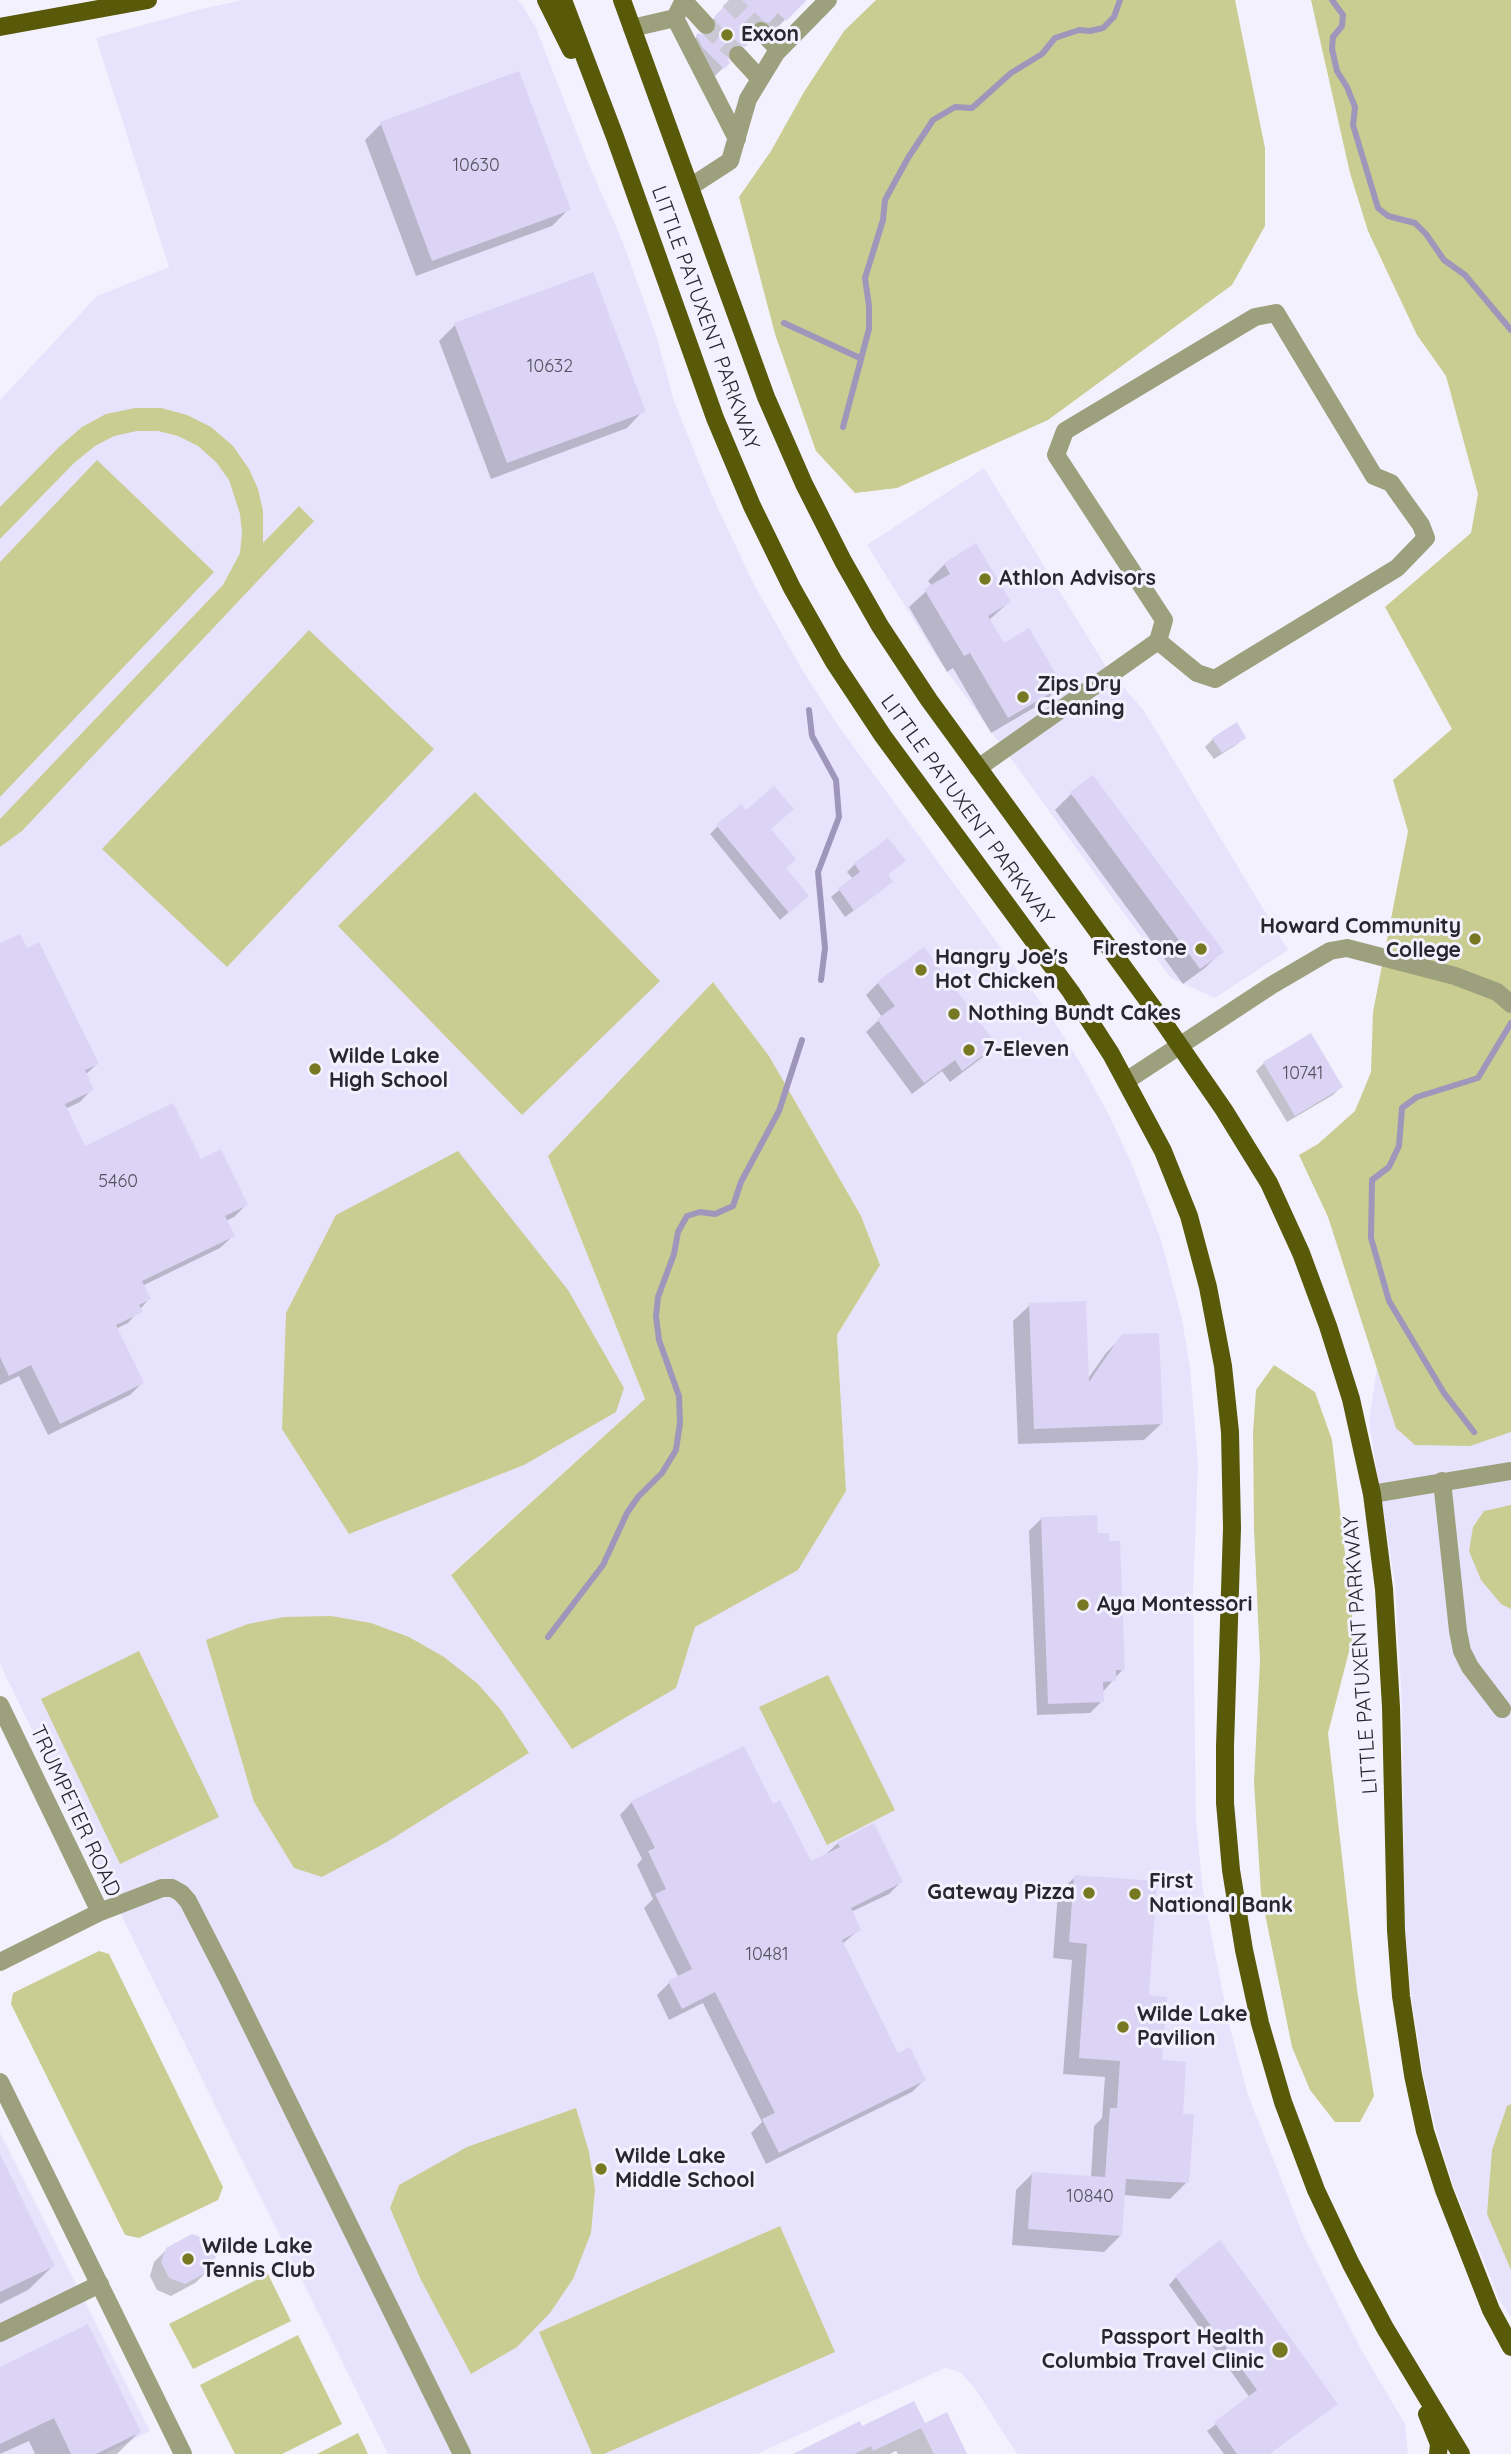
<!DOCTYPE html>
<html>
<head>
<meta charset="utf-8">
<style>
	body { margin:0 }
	canvas { display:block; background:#f4f1ff }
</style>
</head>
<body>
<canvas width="1511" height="2454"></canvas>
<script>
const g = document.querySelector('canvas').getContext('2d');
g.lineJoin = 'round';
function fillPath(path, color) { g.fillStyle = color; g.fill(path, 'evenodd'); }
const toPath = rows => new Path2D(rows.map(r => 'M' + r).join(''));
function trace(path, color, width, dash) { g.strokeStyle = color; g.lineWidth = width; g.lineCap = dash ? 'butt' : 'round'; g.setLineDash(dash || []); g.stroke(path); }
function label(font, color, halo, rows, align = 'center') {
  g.font = font + ' Quicksand,sans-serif'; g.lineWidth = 6; g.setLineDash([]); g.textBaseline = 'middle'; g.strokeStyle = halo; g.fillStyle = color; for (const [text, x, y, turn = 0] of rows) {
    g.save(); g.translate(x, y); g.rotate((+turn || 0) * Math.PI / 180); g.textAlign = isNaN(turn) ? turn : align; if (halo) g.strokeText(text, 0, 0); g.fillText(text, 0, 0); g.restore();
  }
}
fillPath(toPath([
	[242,0,518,0,523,6,536,28,588,162,624,245,657,338,674,401,711,493,752,581,800,666,837,724,1048,1012,1081,1064,1110,1117,1133,1167,1161,1240,1182,1319,1190,1368,1198,1463,1193,1595,1196,1821,1203,1891,1228,2020,1248,2095,1304,2237,1362,2351,1405,2424,1408,2454,1017,2454,974,2387,960,2372,945,2368,757,2454,388,2454,148,1970,0,1664,0,400,97,296,169,267,96,38,202,9],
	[713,982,769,1056,861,1216,880,1265,837,1335,846,1491,797,1570,695,1626,675,1688,451,1574,645,1399,548,1156],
	[1511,455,1511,2318,1500,2301,1453,2185,1435,2126,1423,2073,1411,1994,1405,1928,1402,1705,1395,1584,1369,1422],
	[984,468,1105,665,1144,711,1288,950,1215,998,1171,978,936,656,867,545],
	[0,2133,150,2431,105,2454,0,2454]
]), '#e8e3fc');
fillPath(toPath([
	[876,0,1235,0,1265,148,1265,226,1232,285,1048,420,897,488,855,493,816,451,775,334,739,197,771,151,804,92,844,31],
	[1311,0,1511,0,1511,1432,1470,1446,1415,1445,1396,1428,1328,1217,1299,1155,1318,1144,1355,1111,1371,1072,1373,1012,1408,831,1393,780,1452,729,1385,607,1471,533,1478,494,1446,376,1417,335,1368,231,1350,173],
	[135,408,161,408,187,415,211,427,233,446,249,469,258,489,263,511,263,543,299,506,314,521,22,831,0,847,0,819,223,585,240,553,242,533,240,514,229,480,216,462,198,446,178,436,158,431,137,431,114,436,95,446,74,463,0,539,0,507,59,447,82,427,106,414],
	[97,460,214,572,0,797,0,562],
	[309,630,434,749,227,967,102,849],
	[475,792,660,981,522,1115,338,926],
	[713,982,769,1056,861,1216,880,1265,837,1335,846,1491,798,1570,695,1627,676,1688,572,1749,451,1575,645,1399,548,1156],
	[458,1151,568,1290,624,1388,616,1412,524,1465,349,1534,282,1429,286,1313,336,1215],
	[1274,1365,1315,1392,1332,1440,1354,1632,1328,1733,1357,1990,1374,2096,1360,2122,1335,2122,1310,2090,1292,2047,1261,1894,1254,1782,1260,1661,1254,1529,1253,1432,1256,1390],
	[1511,1505,1511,1609,1501,1604,1481,1580,1469,1551,1473,1527,1484,1511],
	[331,1616,371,1623,409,1637,444,1657,477,1683,501,1710,529,1753,387,1842,322,1877,294,1868,254,1802,206,1640,248,1624,284,1617],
	[139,1651,219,1817,120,1864,41,1699],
	[828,1675,895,1810,827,1845,759,1707],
	[99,1951,109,1954,223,2187,218,2200,139,2238,125,2235,11,2004,13,1993],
	[1511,2104,1511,2270,1487,2214,1492,2150,1507,2106],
	[576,2108,589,2152,595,2189,591,2233,573,2279,550,2313,517,2347,471,2374,421,2280,390,2208,399,2185,467,2147],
	[780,2226,835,2352,604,2454,592,2454,539,2332],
	[268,2274,291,2321,193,2369,169,2324],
	[298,2335,342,2424,282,2454,235,2454,200,2385],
	[358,2433,368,2454,317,2454]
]), '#c9cd91');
fillPath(toPath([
	[732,0,804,0,774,31,765,23,755,34,749,32,751,38,732,57,724,55,728,63,712,79,686,48,698,35,707,38,703,30],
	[381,124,569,209,552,226,416,276,365,140],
	[455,325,643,411,627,428,491,479,439,341],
	[945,564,1009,602,988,621,1003,646,1061,685,1044,702,991,733,953,668,947,672,909,607,932,586,928,581],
	[1236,724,1244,738,1236,745,1214,759,1205,747,1213,739],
	[1071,794,1221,952,1205,968,1183,984,1055,810],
	[746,812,769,829,799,903,780,920,710,834,717,827],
	[903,861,887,875,891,881,883,889,845,917,831,897,853,879,847,872,855,864],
	[0,945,97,1064,85,1075,92,1089,80,1102,65,1109,84,1148,200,1162,246,1205,234,1217,226,1221,233,1236,220,1248,142,1286,149,1299,128,1323,116,1329,142,1383,130,1395,48,1435,19,1376,0,1385],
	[878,983,995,1045,983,1057,950,1082,942,1071,912,1094,866,1032,882,1017,866,995],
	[1310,1036,1341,1087,1333,1095,1287,1122,1256,1071,1264,1063],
	[1030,1305,1087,1380,1106,1353,1123,1336,1161,1424,1144,1440,1018,1444,1013,1321],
	[1041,1519,1096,1535,1123,1669,1101,1694,1102,1701,1090,1713,1037,1715,1029,1531],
	[632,1802,772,1806,810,1864,824,1856,838,1843,901,1882,889,1894,851,1912,859,1930,842,1944,897,2055,924,2080,912,2092,766,2164,751,2133,762,2122,703,2003,669,2020,657,1995,669,1983,679,1978,644,1908,653,1899,637,1865,642,1859,620,1815],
	[1075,1877,1147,1997,1160,2062,1181,2115,1187,2182,1170,2199,1123,2195,1121,2235,1104,2252,1012,2245,1016,2190,1033,2173,1091,2178,1094,2126,1102,2118,1105,2077,1063,2074,1072,1960,1053,1958,1058,1893],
	[0,2158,53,2266,28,2290,0,2304],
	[167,2249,208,2271,195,2283,171,2296,157,2290,150,2276,154,2262],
	[1176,2277,1336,2404,1269,2454,1224,2454,1207,2431,1250,2398,1169,2285],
	[0,2369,139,2432,117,2454,35,2454,29,2441,0,2454],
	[924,2425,965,2454,898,2454,896,2451,890,2454,795,2454,862,2428]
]), '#0003');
trace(toPath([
	[1332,0,1343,15,1342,26,1333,37,1332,49,1337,71,1347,87,1355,107,1353,125,1378,208,1388,216,1415,223,1426,234,1444,260,1465,275,1511,330],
	[784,323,860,358],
	[843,427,869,329,869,306,865,278,883,220,885,200,908,158,933,120,955,107,972,108,1011,73,1042,54,1055,38,1079,30,1090,31,1103,28,1114,17,1120,0],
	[809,710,812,736,836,780,839,817,818,872,825,948,821,980],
	[1474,1432,1444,1393,1389,1301,1371,1238,1372,1180,1389,1167,1399,1146,1402,1108,1417,1097,1478,1078,1511,1023],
	[548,1637,603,1565,627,1513,638,1497,662,1473,676,1450,680,1423,679,1396,659,1340,656,1316,658,1297,674,1254,678,1232,687,1216,700,1212,715,1214,733,1206,741,1182,779,1111,802,1040]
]), '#9e96bb', 6);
fillPath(toPath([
	[730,0,807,0,786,21,778,13,769,23,759,20,754,22,750,28,753,39,745,47,736,44,730,47,727,57,730,63,724,69,703,48,696,35,698,33,708,36,714,33,717,23,714,17],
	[519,71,571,210,432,261,380,122],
	[593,272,646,412,507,463,454,323],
	[976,543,1011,602,988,616,1004,643,1029,628,1063,686,1008,718,970,653,964,656,924,589,950,574,944,563],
	[1237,722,1246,738,1222,753,1212,738],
	[1093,775,1224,952,1200,969,1070,792],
	[774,786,794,809,771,829,796,859,786,868,809,896,789,913,716,825,741,804,746,810],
	[888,838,906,861,888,874,893,882,854,911,838,888,860,872,854,863],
	[20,934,27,948,39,942,99,1064,85,1070,94,1090,65,1104,85,1146,173,1103,201,1159,221,1149,248,1205,225,1216,235,1236,142,1281,151,1299,139,1305,143,1312,116,1325,144,1383,60,1424,31,1365,9,1376,0,1357,0,943],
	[924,947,997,1045,962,1071,955,1060,924,1083,877,1019,895,1006,877,982],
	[1311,1033,1343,1087,1295,1116,1263,1062],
	[1086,1301,1089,1382,1122,1334,1159,1333,1163,1424,1034,1429,1029,1303],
	[1097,1515,1098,1533,1109,1533,1109,1541,1120,1541,1125,1670,1116,1670,1116,1681,1103,1682,1104,1702,1048,1704,1041,1517],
	[744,1746,773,1804,780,1800,811,1861,840,1847,837,1842,874,1823,903,1882,851,1908,861,1930,842,1940,898,2053,910,2047,926,2080,779,2153,762,2119,775,2113,715,1992,682,2009,668,1981,692,1969,655,1894,666,1889,648,1851,655,1848,631,1801],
	[1074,1875,1157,1881,1149,1995,1167,1997,1162,2060,1186,2062,1183,2114,1194,2114,1189,2183,1126,2179,1122,2236,1028,2229,1032,2172,1105,2177,1110,2108,1117,2108,1120,2061,1079,2058,1087,1944,1069,1942],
	[0,2154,55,2266,0,2292],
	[192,2234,209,2240,216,2256,210,2271,185,2284,169,2278,161,2262,166,2248],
	[1220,2240,1338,2404,1269,2454,1237,2454,1214,2422,1257,2390,1175,2276],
	[88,2324,141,2432,96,2454,71,2454,54,2418,0,2444,0,2367],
	[914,2401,925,2423,947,2412,967,2454,934,2454,921,2428,873,2451,871,2446,854,2454,793,2454,860,2421,862,2426]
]), '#dbd4f5');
trace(toPath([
	[729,0,761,31],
	[706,25,738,55]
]), '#cbc8d5', 18, [18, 9]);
trace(toPath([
	[684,1,706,25],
	[675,18,737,139],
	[632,28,675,18,684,0],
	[761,31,779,50],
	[738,55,760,79],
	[690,187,730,161,748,99,776,53,828,0],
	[978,768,1158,641,1164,620,1056,455,1065,431,1255,317,1276,313,1374,476,1391,483,1421,525,1426,538,1397,568,1215,679,1197,673,1158,641],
	[1126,1081,1272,985,1330,951,1347,948,1455,976,1497,992,1511,1004],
	[1442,1481,1458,1631,1462,1651,1470,1667,1502,1709],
	[1372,1494,1511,1471],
	[0,1705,100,1912],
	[0,1962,100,1912,162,1888,172,1888,181,1893,188,1901,228,1979,462,2454],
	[0,2082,183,2454],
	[0,2333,100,2284]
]), '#9da07c', 18);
trace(toPath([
	[546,0,571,50],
	[563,0,615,137,715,418,752,506,792,588,834,662,883,736,1071,992,1111,1054,1163,1151,1189,1216,1208,1287,1223,1366,1230,1432,1232,1528,1225,1746,1225,1803,1231,1870,1244,1950,1260,2023,1283,2102,1316,2190,1351,2264,1385,2328,1461,2454],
	[622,0,766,397,804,484,843,561,880,626,929,700,1162,1020,1224,1110,1269,1183,1301,1253,1328,1326,1351,1399,1372,1494,1384,1589,1391,1707,1396,1930,1401,1996,1413,2075,1425,2131,1444,2190,1491,2310,1511,2347],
	[0,27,148,0],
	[1427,2414,1439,2444,1438,2454]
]), '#585a0a', 18);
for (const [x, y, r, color] of [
	[727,35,7,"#767922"],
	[985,579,7,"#767922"],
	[1023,697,7,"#767922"],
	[1475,939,7,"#767922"],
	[1201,949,7,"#767922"],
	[921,970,7,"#767922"],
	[954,1014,7,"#767922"],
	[969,1050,7,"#767922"],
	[315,1069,7,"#767922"],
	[1083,1605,7,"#767922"],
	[1089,1893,7,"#767922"],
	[1135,1894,7,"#767922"],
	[1123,2027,7,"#767922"],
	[601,2169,7,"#767922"],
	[188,2259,7,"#767922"],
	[1280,2350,9,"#767922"]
]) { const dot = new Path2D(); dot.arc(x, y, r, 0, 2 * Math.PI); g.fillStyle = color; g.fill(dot); trace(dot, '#f4f1ff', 2.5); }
label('18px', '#555260', null, [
	["10630",476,166],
	["10632",550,367],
	["10741",1303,1074],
	["5460",118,1182],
	["10481",767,1955],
	["10840",1090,2197]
]);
label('bold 21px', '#28262f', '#f4f1ff', [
	["Exxon",741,35],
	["Athlon Advisors",999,579],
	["Zips Dry",1037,685],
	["Cleaning",1037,709],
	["Howard Community",1461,927,"right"],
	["College",1461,951,"right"],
	["Firestone",1187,949,"right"],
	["Hangry Joe's",935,958],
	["Hot Chicken",935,982],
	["Nothing Bundt Cakes",968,1014],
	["7-Eleven",983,1050],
	["Wilde Lake",329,1057],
	["High School",329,1081],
	["Aya Montessori",1097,1605],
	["First",1149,1882],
	["National Bank",1149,1906],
	["Gateway Pizza",1075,1893,"right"],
	["Wilde Lake",1137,2015],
	["Pavilion",1137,2039],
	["Wilde Lake",615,2157],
	["Middle School",615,2181],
	["Wilde Lake",202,2247],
	["Tennis Club",202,2271],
	["Passport Health",1264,2338,"right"],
	["Columbia Travel Clinic",1264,2362,"right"]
], 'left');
label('21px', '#28262f', '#f4f1ff', [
	["LITTLE PATUXENT PARKWAY",705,318,70],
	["LITTLE PATUXENT PARKWAY",967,810,54],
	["LITTLE PATUXENT PARKWAY",1361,1655,-94],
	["TRUMPETER ROAD",75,1811,65]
]);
</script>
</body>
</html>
